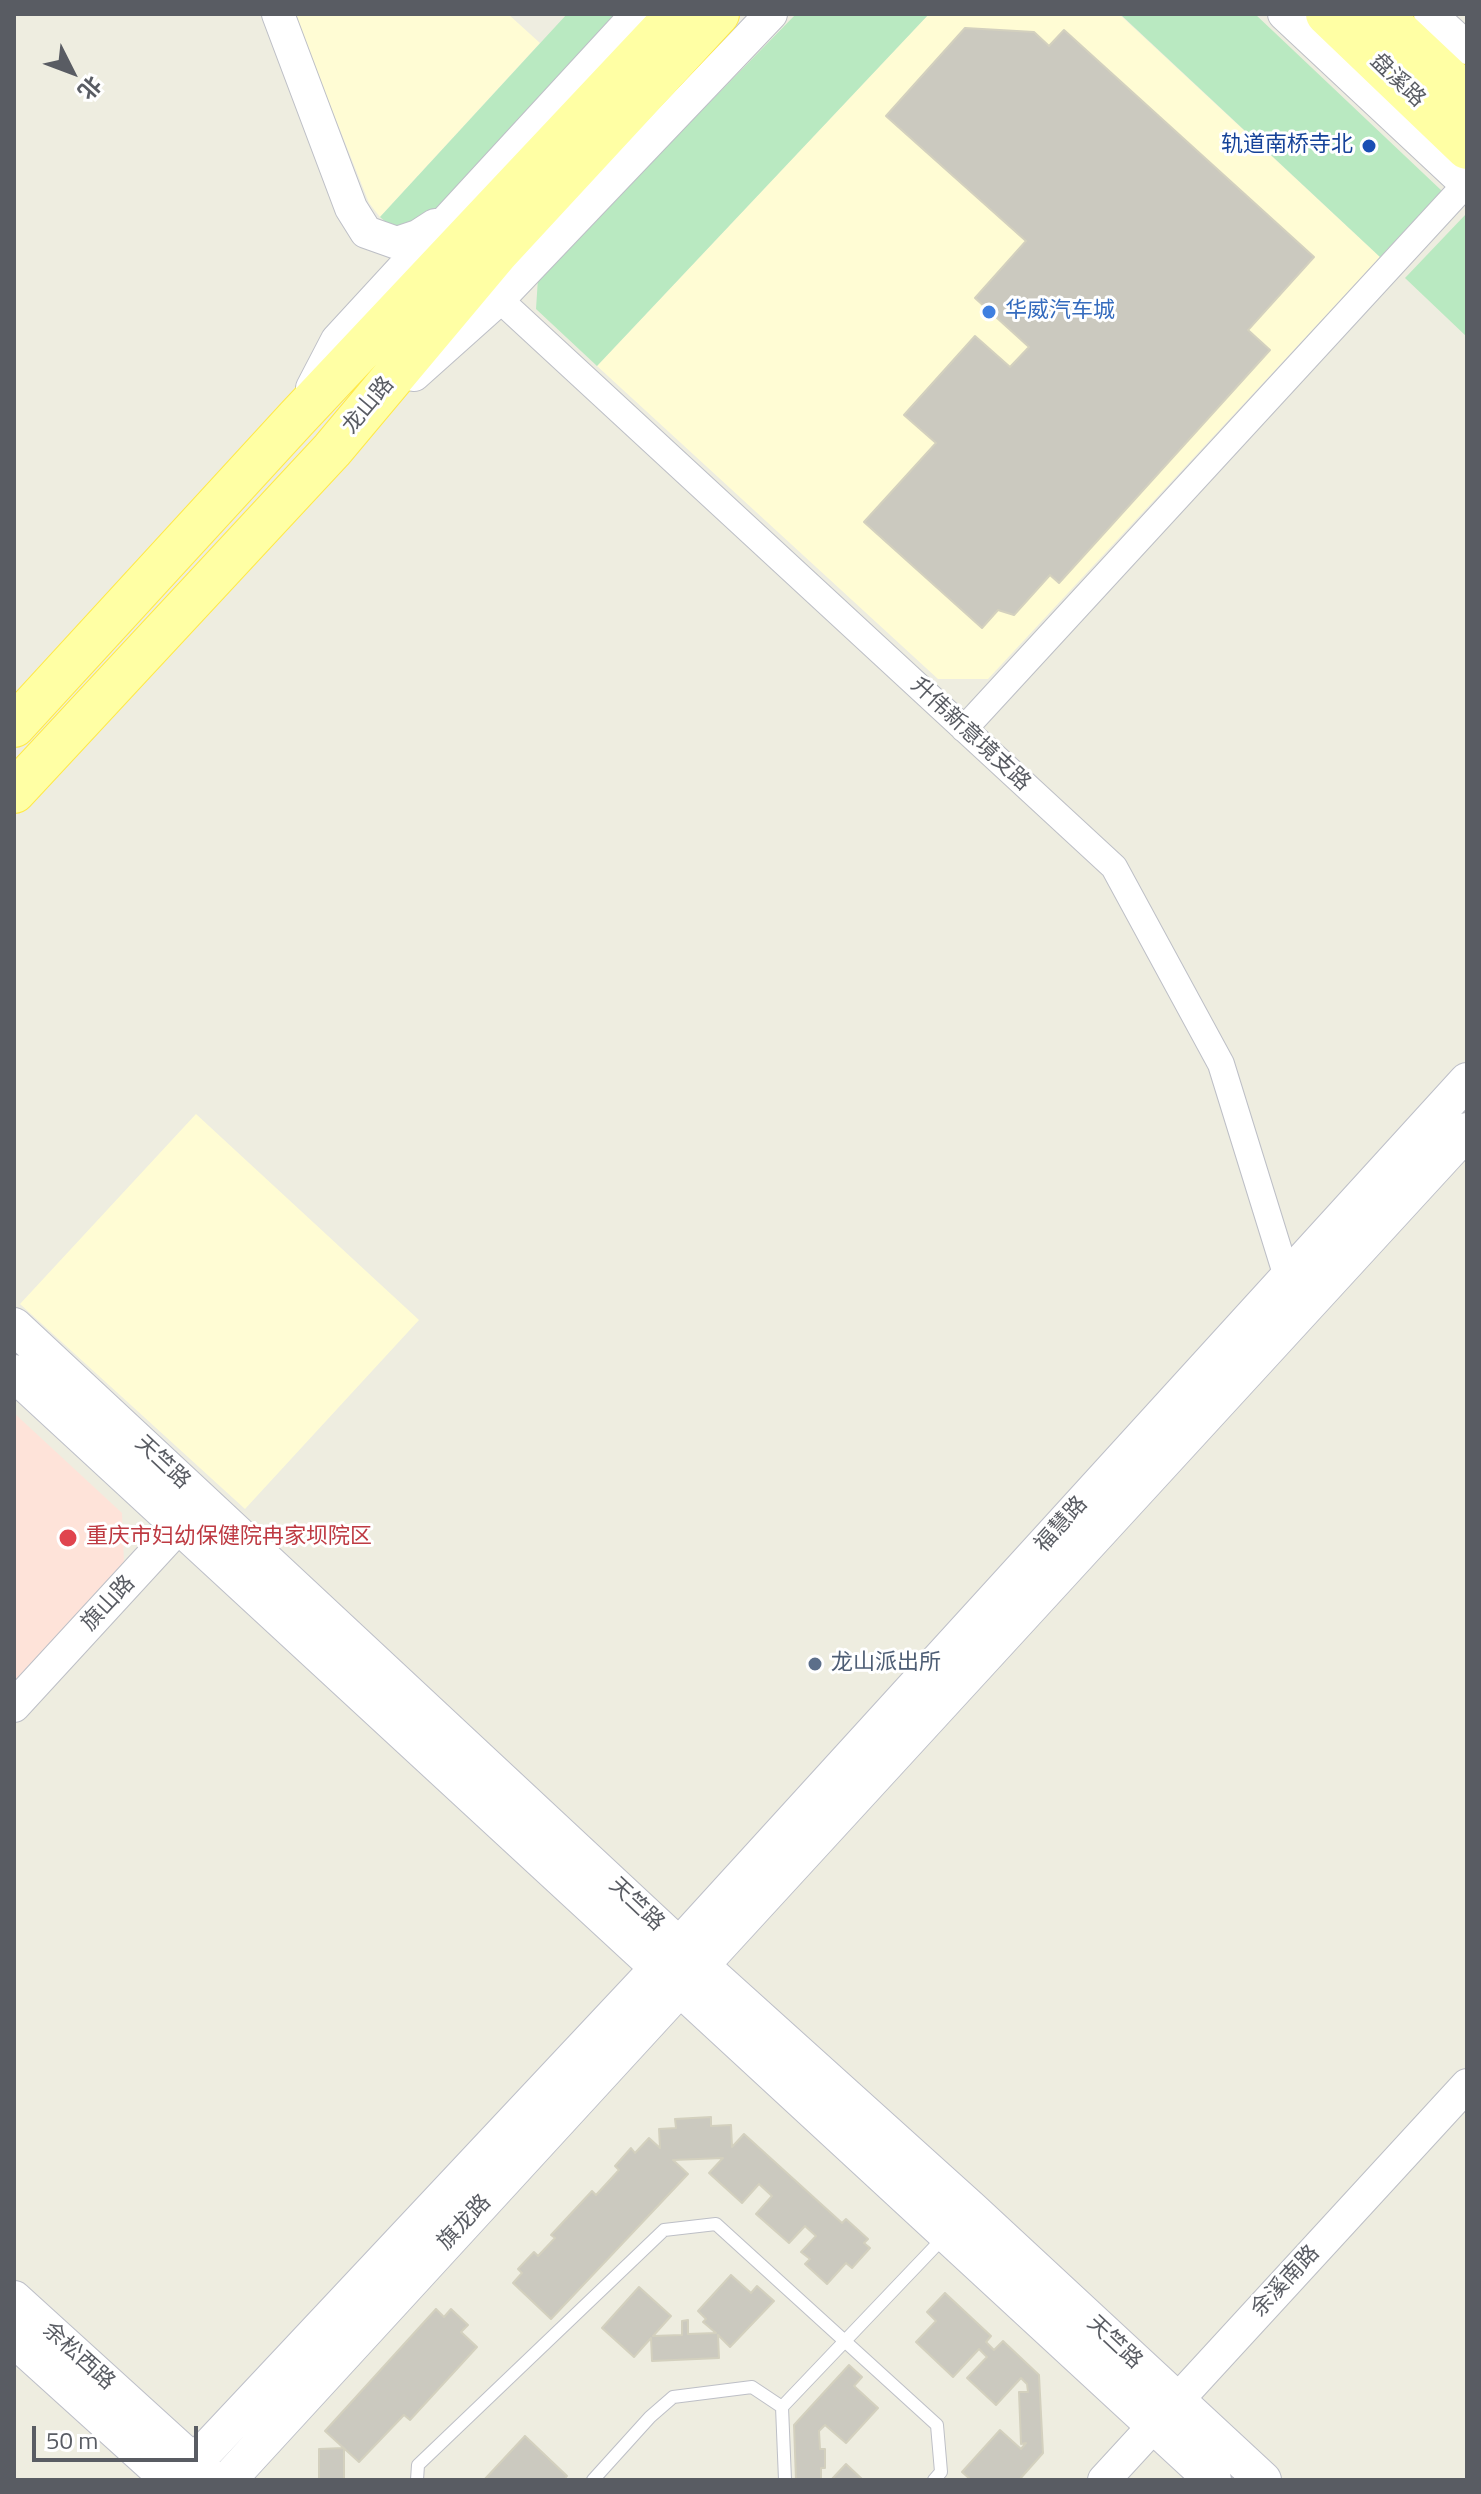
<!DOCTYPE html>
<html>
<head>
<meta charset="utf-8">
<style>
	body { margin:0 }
	#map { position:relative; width:1481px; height:2494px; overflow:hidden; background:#eeede0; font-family:"Titillium Web","Noto Sans SC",sans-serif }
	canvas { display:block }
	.frame { position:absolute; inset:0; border:16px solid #595c63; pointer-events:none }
	.north { position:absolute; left:32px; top:32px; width:80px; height:80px; -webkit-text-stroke:6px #fff; paint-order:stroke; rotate:132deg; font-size:22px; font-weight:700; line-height:32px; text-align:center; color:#595c63 }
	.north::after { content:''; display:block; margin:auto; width:28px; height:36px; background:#595c63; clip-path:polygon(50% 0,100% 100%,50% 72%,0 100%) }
	.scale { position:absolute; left:32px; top:2426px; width:166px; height:36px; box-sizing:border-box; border:4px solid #595c63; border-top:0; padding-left:10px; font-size:24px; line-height:28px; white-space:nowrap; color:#595c63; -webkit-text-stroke:6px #fff; paint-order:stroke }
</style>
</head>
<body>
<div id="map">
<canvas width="1481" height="2494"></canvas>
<div class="frame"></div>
<div class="north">北</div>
<div class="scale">50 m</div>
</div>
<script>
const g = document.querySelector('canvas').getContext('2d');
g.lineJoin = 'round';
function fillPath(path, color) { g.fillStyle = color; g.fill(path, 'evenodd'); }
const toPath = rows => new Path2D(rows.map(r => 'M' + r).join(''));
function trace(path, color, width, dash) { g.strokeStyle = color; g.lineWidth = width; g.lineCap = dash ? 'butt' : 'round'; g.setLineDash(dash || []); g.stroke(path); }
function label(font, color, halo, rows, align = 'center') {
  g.font = font + ' "Titillium Web","Noto Sans SC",sans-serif'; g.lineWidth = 6; g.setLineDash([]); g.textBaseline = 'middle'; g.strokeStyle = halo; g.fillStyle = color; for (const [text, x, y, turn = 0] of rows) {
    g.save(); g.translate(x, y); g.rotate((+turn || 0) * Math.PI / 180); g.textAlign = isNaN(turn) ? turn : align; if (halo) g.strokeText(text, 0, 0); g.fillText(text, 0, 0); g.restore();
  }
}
fillPath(toPath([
	[294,14,508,14,540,43,380,217,369,203],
	[929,14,1119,14,1380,257,988,679,938,679,597,366],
	[196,1114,419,1320,245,1509,20,1304]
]), '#fffcd4');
fillPath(toPath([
	[14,1413,122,1513,124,1563,14,1683]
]), '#fee3d9');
fillPath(toPath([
	[567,14,619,14,440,208,403,229,389,225,380,217],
	[796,14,929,14,597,366,536,309,538,278],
	[1120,14,1255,14,1442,191,1380,257],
	[1466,214,1467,215,1467,337,1405,278]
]), '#b9e9c1');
const building = toPath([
	[965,28,1034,32,1049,46,1064,30,1314,257,1248,330,1270,350,1059,583,1050,575,1014,615,998,610,982,628,864,522,936,443,904,415,975,336,1010,367,1029,347,975,298,1026,241,886,116,965,28],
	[711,2117,711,2126,731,2125,732,2147,744,2134,842,2223,846,2219,868,2239,864,2243,870,2248,852,2268,846,2263,827,2284,805,2264,810,2259,801,2252,816,2236,805,2226,789,2243,756,2214,772,2196,759,2184,742,2203,709,2173,723,2158,673,2160,688,2174,551,2319,513,2283,522,2273,518,2269,534,2252,538,2256,555,2238,551,2235,592,2191,596,2195,619,2170,615,2166,631,2148,635,2153,649,2138,660,2148,659,2129,676,2128,675,2119,711,2117],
	[731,2275,751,2293,757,2286,774,2301,730,2347,718,2335,719,2358,652,2361,651,2338,634,2357,602,2328,639,2287,671,2316,653,2336,682,2335,682,2321,688,2320,688,2334,716,2333,703,2322,706,2319,698,2311,731,2275],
	[945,2293,991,2336,986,2342,994,2350,1003,2341,1039,2375,1043,2453,1019,2480,971,2480,962,2472,1000,2430,1021,2449,1026,2443,1021,2444,1019,2392,1028,2392,1027,2384,1021,2378,996,2405,967,2378,987,2357,979,2349,953,2377,916,2342,936,2321,927,2312,945,2293],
	[436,2309,444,2317,451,2309,468,2325,461,2332,477,2347,410,2420,404,2415,359,2462,325,2431,436,2309],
	[849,2365,862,2377,854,2386,878,2408,846,2443,825,2425,819,2431,820,2449,825,2449,825,2468,821,2468,821,2480,796,2480,794,2425,849,2365],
	[525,2436,567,2476,564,2480,484,2480,525,2436],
	[344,2448,344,2480,319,2480,319,2449,344,2448],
	[846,2464,863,2480,831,2480,846,2464]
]);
fillPath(building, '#cbc9bf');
trace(building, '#d3d0be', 2);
const service = toPath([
	[417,2480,418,2465,664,2230,716,2224,937,2425,941,2472,934,2480],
	[593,2480,650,2417,673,2397,752,2387,782,2407],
	[785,2480,782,2407,945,2236]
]);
const minor = toPath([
	[499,299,1114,867,1221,1064,1287,1277],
	[964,729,1466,184]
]);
const tertiary = toPath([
	[278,14,351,208,366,232,397,243,418,236,435,225],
	[1284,14,1467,185],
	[1430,14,1467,48],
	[414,375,499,299,771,14],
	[312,388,337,340,637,14],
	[14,1706,196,1508],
	[1104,2480,1467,2085]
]);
const secondary = toPath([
	[14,1326,679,1946,971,2209,1263,2480],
	[14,1373,1213,2480],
	[14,2299,212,2479],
	[14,2339,170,2480],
	[178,2480,679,1946,1467,1081],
	[228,2480,1467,1131]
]);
const primary = toPath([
	[1327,14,1467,148],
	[1380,14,1467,96],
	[14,726,297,418,677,14],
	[14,792,332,450,497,253,718,14]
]);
trace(service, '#bdbfc6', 14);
trace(minor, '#bdbfc6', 28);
trace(tertiary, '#bdbfc6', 34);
trace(secondary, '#bdbfc8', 38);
trace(primary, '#ffe948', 44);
trace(service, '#fff', 12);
trace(minor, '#fff', 26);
trace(tertiary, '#fff', 32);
trace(secondary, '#fff', 36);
trace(primary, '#ffffa4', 42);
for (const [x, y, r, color] of [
	[1369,146,8,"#1a4fb4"],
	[989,312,8,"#3f7fe0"],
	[68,1538,10,"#e0444e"],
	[815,1664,8,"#5c6f8a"]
]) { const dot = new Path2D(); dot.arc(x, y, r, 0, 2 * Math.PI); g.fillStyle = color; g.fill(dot); trace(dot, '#fff', 3); }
label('22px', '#595c63', '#fff', [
	["盘溪路",1397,81,44],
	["龙山路",369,406,-50],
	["升伟新意境支路",970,735,43],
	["天竺路",162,1463,43],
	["福慧路",1062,1525,-48],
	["旗山路",109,1604,-47],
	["天竺路",636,1905,43],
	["旗龙路",465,2223,-47],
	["余溪南路",1286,2282,-47],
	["天竺路",1114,2343,43],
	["余松西路",78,2357,42]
]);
label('22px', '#164399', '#fff', [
	["轨道南桥寺北",1353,146]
], 'right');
label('22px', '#366cbe', '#fff', [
	["华威汽车城",1005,312]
], 'left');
label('22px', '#be3a42', '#fff', [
	["重庆市妇幼保健院冉家坝院区",86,1538]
], 'left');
label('22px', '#4e5e75', '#fff', [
	["龙山派出所",831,1664]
], 'left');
</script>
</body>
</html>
